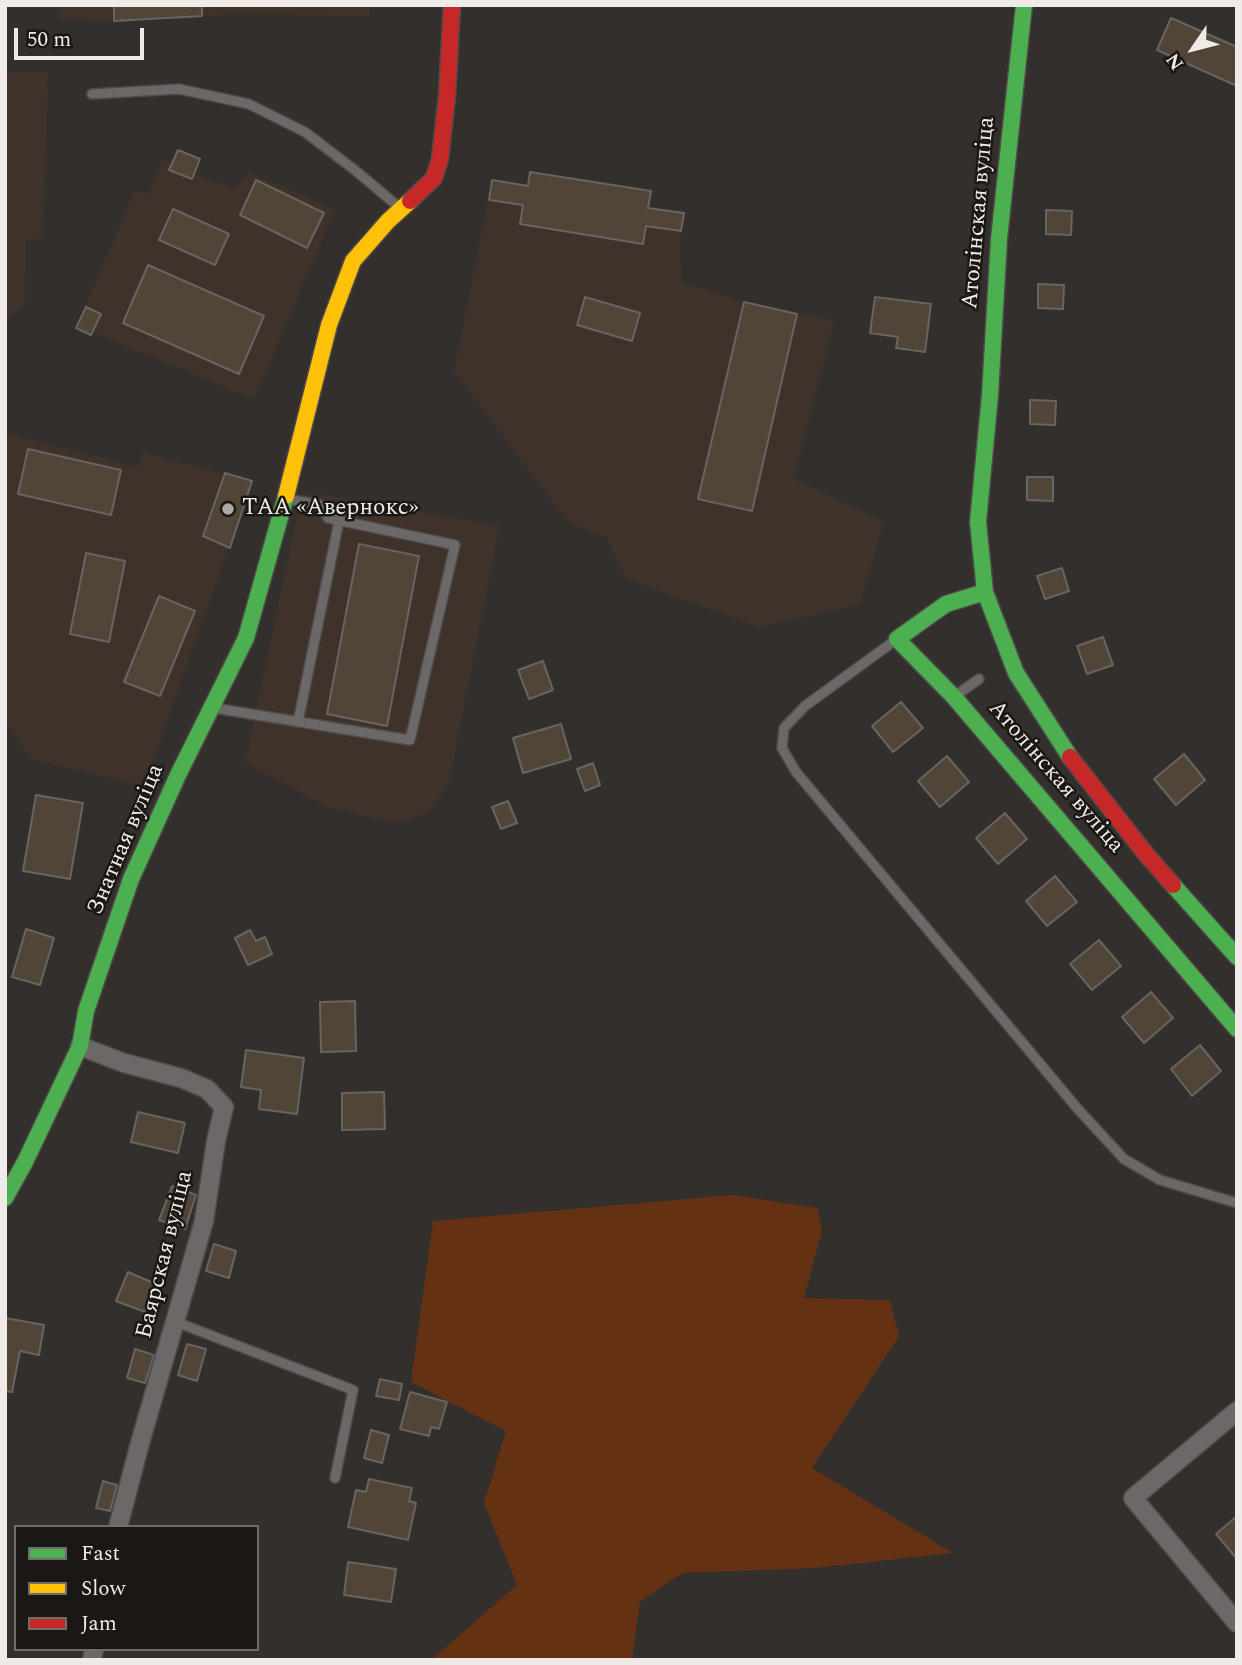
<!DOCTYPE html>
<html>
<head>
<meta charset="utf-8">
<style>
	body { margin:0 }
	#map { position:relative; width:1242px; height:1665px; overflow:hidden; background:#332f2d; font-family:Spectral,serif }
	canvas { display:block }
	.frame { position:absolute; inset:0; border:7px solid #f0ebe8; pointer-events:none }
	.legend { position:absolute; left:14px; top:1525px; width:245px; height:126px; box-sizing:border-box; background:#1b1715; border:2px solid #706c69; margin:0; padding:9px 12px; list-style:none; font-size:21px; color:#f0ebe8 }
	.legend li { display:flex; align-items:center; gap:14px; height:35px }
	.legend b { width:35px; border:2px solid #706c69 }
	.north { position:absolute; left:1158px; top:14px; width:70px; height:70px; -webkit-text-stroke:5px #1b1715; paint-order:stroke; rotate:235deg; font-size:19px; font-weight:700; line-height:28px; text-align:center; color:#f0ebe8 }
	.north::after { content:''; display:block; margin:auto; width:24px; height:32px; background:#f0ebe8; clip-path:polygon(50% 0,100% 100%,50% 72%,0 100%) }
	.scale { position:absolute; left:14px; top:28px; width:130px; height:32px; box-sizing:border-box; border:4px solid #f0ebe8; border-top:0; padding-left:9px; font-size:21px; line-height:24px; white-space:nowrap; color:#f0ebe8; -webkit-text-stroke:5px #1b1715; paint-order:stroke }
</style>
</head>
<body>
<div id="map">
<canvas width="1242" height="1665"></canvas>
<div class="frame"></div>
<ul class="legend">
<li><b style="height:9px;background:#4caf50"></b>Fast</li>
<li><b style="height:9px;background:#ffc107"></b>Slow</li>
<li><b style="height:9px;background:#c62828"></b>Jam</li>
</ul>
<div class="north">N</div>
<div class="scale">50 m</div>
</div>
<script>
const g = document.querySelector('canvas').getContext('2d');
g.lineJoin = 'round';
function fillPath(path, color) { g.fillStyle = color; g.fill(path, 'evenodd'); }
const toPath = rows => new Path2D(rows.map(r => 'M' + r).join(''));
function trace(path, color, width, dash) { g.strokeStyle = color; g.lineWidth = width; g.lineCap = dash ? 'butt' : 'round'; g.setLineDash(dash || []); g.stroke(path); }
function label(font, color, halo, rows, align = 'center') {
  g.font = font + ' Spectral,serif'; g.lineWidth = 5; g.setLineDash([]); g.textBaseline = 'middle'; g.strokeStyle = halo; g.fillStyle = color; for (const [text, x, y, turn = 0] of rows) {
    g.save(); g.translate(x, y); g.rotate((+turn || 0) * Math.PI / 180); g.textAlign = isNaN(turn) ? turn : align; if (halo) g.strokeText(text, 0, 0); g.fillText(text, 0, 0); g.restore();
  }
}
fillPath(toPath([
	[59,5,369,5,370,16,238,14,114,21,59,19],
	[24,71,48,72,43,239,26,239,25,305,5,319,5,73],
	[178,150,200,159,195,174,235,188,249,172,335,209,264,377,252,399,93,332,91,335,76,328,135,190,149,194,163,160,173,162],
	[530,172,651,191,649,208,684,213,680,248,681,281,744,302,834,320,794,479,884,521,860,605,759,627,626,579,606,537,569,523,454,372,492,180,527,186],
	[5,433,138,467,143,453,252,481,144,786,30,759,5,721],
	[302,491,500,526,449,783,432,808,410,821,389,822,328,807,245,763]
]), '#3e322b');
fillPath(toPath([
	[733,1195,817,1208,822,1231,804,1298,890,1300,899,1336,812,1468,953,1553,814,1568,682,1573,640,1602,632,1660,431,1660,517,1585,484,1503,506,1431,411,1382,433,1221]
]), '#643213');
const building = toPath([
	[114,5,202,5,202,16,114,21,114,5],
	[1171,18,1237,47,1237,86,1157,50,1171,18],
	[178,150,200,159,192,179,169,170,178,150],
	[530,172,651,191,648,208,684,213,681,231,646,226,643,244,520,224,523,205,489,200,492,180,528,186,530,172],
	[256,180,324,213,307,248,240,215,256,180],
	[173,209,229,234,215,265,159,240,173,209],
	[1046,210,1072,211,1071,235,1046,234,1046,210],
	[148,265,264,316,239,374,123,323,148,265],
	[1038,284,1064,285,1063,309,1038,308,1038,284],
	[585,297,640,313,632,341,577,325,585,297],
	[875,297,931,304,925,352,896,348,898,337,870,333,875,297],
	[744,302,797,314,752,511,698,499,744,302],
	[86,307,101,314,91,335,76,328,86,307],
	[1030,400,1056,401,1055,425,1030,424,1030,400],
	[28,449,121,470,111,515,18,494,28,449],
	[225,473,252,481,230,548,203,536,225,473],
	[1027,477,1053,477,1053,501,1027,500,1027,477],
	[359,544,419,556,387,726,327,714,359,544],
	[86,553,125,561,109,642,70,634,86,553],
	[1062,568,1069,591,1045,599,1037,576,1062,568],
	[159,596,195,611,160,696,124,682,159,596],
	[1103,637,1113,665,1087,674,1077,646,1103,637],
	[543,661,553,690,529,699,518,670,543,661],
	[901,702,923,728,893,752,872,726,901,702],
	[561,724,571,759,523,773,513,738,561,724],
	[1184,754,1205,780,1176,805,1154,779,1184,754],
	[947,756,969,782,940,807,918,781,947,756],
	[593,763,600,785,585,791,577,769,593,763],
	[36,795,83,803,70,879,23,871,36,795],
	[508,801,517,823,501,829,492,807,508,801],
	[1005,813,1027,839,998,864,976,838,1005,813],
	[1055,876,1077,902,1047,926,1026,901,1055,876],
	[26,929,54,938,40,985,12,977,26,929],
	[250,930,256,941,265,937,272,954,248,965,235,938,250,930],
	[1099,940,1121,966,1092,990,1070,964,1099,940],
	[1151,992,1173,1018,1144,1043,1122,1017,1151,992],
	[355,1001,356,1051,321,1052,320,1002,355,1001],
	[1200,1045,1221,1071,1192,1096,1171,1069,1200,1045],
	[246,1050,304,1058,297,1114,259,1109,261,1090,241,1087,246,1050],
	[384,1092,385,1129,342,1130,342,1093,384,1092],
	[138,1112,185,1123,178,1153,131,1142,138,1112],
	[172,1186,196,1195,185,1229,159,1220,172,1186],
	[214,1244,236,1251,229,1278,206,1271,214,1244],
	[128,1272,156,1284,145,1312,116,1301,128,1272],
	[5,1318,44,1325,39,1355,20,1351,12,1392,5,1391,5,1318],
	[187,1344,206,1349,197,1381,178,1375,187,1344],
	[135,1349,154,1355,145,1383,127,1378,135,1349],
	[380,1379,402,1384,399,1400,376,1396,380,1379],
	[410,1392,447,1402,439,1429,431,1427,429,1436,400,1429,410,1392],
	[371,1430,389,1435,382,1463,364,1458,371,1430],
	[369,1479,412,1488,409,1501,416,1503,408,1540,348,1527,356,1490,366,1492,369,1479],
	[103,1481,117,1485,110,1511,96,1508,103,1481],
	[1237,1516,1237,1559,1216,1534,1237,1516],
	[348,1562,396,1569,391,1602,344,1595,348,1562]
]);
fillPath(building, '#504537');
trace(building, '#686462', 2);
const lane = toPath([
	[92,94,179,89,249,104,305,132,356,171,400,208],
	[897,639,805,706,784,728,782,748,796,772,1077,1108,1124,1159,1160,1180,1237,1203],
	[955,696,979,679],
	[214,708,410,740,455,545,328,518,320,505,288,499],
	[298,722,339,521],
	[176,1322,353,1390,335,1478]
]);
const street = toPath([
	[80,1046,124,1063,181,1078,207,1089,224,1107,216,1141,204,1221,140,1443,118,1527],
	[1237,1411,1133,1498,1237,1623],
	[92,1660,94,1649]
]);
const fast = toPath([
	[1024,5,999,239,990,395,978,522,985,592,1016,673,1070,757],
	[985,592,946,604,897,639,954,697,1237,1029],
	[1173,885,1237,957],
	[5,1198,25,1162,80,1046,86,1011,131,879,178,775,246,638,286,496]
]);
const slow = toPath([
	[286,496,329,325,353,261,388,221,410,201]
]);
const jam = toPath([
	[410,201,434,178,440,159,447,96,452,5],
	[1070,757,1145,853,1173,885]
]);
trace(lane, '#4e4a48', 12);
trace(street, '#4e4a48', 21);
trace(fast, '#4e4a48', 19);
trace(slow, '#4e4a48', 19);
trace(jam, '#4e4a48', 19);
trace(lane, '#6b6867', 9);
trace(street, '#6b6867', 18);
trace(fast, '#4caf50', 16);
trace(slow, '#ffc107', 16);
trace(jam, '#c62828', 16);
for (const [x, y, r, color] of [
	[228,509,7,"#aea9a7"]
]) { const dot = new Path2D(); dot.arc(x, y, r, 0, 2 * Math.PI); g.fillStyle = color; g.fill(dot); trace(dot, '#1b1715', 2.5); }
label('23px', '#f0ebe8', '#1b1715', [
	["Атолінская вуліца",980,213,-85],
	["Атолінская вуліца",1055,778,49],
	["Знатная вуліца",127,840,-67],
	["Баярская вуліца",166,1255,-76]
]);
label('23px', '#f0ebe8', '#1b1715', [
	["ТАА «Авернокс»",242,509]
], 'left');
</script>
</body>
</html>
